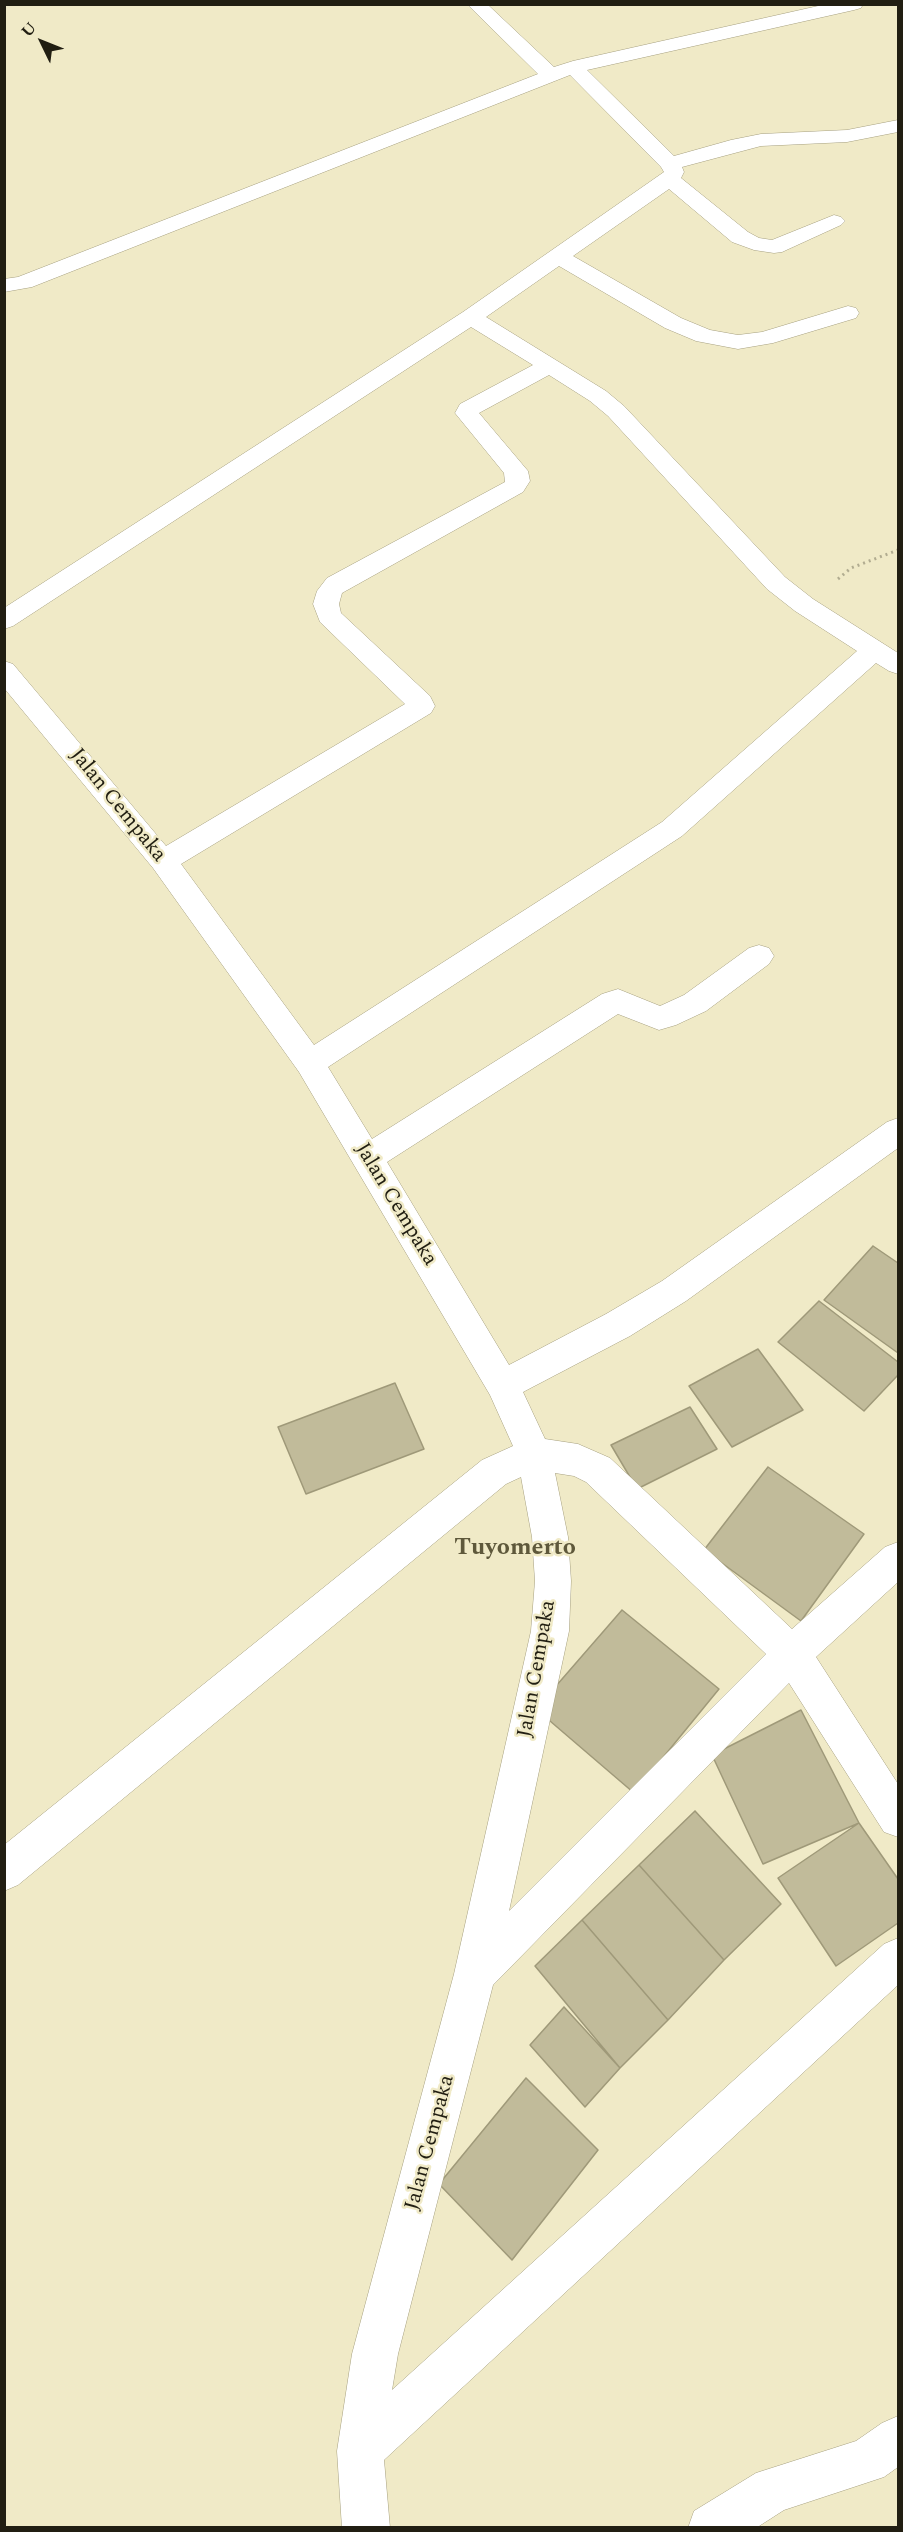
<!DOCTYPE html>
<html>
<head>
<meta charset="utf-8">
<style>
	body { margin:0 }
	#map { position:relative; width:903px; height:2532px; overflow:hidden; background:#f0eac7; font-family:Spectral,serif }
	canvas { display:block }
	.frame { position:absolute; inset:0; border:6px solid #211e12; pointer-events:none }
	.north { position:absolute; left:12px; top:12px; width:60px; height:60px; -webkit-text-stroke:4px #f0eac7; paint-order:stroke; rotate:313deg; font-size:16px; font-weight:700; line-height:24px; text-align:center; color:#211e12 }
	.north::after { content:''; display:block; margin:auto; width:21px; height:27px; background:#211e12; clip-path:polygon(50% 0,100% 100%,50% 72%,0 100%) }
</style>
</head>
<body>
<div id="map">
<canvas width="903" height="2532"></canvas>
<div class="frame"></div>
<div class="north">U</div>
</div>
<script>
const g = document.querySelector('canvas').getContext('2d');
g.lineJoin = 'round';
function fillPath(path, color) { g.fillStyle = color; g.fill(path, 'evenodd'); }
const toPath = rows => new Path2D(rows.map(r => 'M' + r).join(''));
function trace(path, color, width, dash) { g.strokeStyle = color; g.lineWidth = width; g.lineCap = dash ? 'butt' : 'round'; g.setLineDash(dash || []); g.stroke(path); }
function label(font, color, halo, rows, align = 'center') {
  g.font = font + ' Spectral,serif'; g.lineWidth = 5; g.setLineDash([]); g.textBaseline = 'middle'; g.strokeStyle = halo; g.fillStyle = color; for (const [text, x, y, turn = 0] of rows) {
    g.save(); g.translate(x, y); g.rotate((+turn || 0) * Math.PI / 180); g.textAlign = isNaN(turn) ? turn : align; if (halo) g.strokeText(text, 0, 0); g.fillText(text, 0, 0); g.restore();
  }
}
const building = toPath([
	[873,1246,898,1263,898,1353,824,1300,873,1246],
	[819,1301,898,1362,898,1375,864,1411,778,1342,819,1301],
	[758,1349,803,1410,732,1447,689,1386,758,1349],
	[395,1383,424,1449,306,1494,278,1427,395,1383],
	[690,1407,717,1449,637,1489,611,1445,690,1407],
	[768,1467,864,1534,801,1621,704,1550,768,1467],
	[622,1610,719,1689,634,1793,536,1709,622,1610],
	[801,1710,859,1823,763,1864,712,1755,801,1710],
	[695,1811,781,1904,724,1960,639,1865,695,1811],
	[859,1823,898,1879,898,1923,836,1966,778,1878,859,1823],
	[639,1865,724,1960,668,2020,582,1920,639,1865],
	[582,1920,668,2020,620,2068,535,1966,582,1920],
	[564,2007,620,2068,585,2107,530,2045,564,2007],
	[526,2078,598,2150,512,2260,439,2184,526,2078]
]);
fillPath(building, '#c1bb9a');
trace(building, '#9f9979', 1.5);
const street = toPath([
	[467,4,487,4,554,67,573,61,827,4,863,4,861,8,854,10,587,70,674,156,731,140,761,134,847,130,898,120,898,132,847,142,761,146,682,167,684,172,681,178,748,232,759,238,772,240,834,215,841,217,845,221,841,225,782,252,774,253,754,250,732,242,669,189,573,256,681,318,710,330,738,335,762,332,848,306,856,308,859,313,856,318,773,343,738,349,696,341,665,328,559,266,486,317,606,391,624,406,785,577,813,599,898,653,898,674,889,671,876,663,682,836,328,1067,372,1139,602,994,618,989,660,1006,684,995,749,948,759,945,769,948,774,956,769,964,706,1011,676,1025,659,1030,618,1014,387,1162,509,1365,606,1314,662,1281,887,1122,898,1118,898,1148,686,1301,630,1336,523,1392,545,1439,578,1444,610,1458,792,1629,885,1547,898,1542,898,1582,816,1657,898,1784,898,1837,884,1832,789,1683,493,1985,398,2354,392,2390,884,1944,898,1938,898,1985,384,2460,390,2528,342,2528,337,2451,352,2354,454,1974,531,1631,535,1581,532,1537,521,1477,506,1484,18,1885,4,1891,4,1845,482,1460,513,1446,490,1395,299,1072,153,868,4,688,4,661,13,664,166,846,405,704,320,622,313,604,317,591,327,578,505,482,504,473,455,413,460,404,533,365,471,327,13,626,4,629,4,608,463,312,664,172,661,167,570,75,32,287,4,292,4,279,18,277,538,74,467,4],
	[549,375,590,401,608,416,767,589,795,611,857,651,662,822,314,1045,181,864,431,713,435,706,430,696,341,613,339,604,342,593,523,492,530,481,528,471,479,413,549,375],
	[555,1473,574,1476,586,1482,766,1654,509,1911,569,1631,571,1581,568,1537,555,1473],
	[898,2416,898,2467,884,2477,784,2510,756,2528,688,2528,694,2511,756,2473,856,2441,882,2423,898,2416]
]);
trace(street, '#a6a080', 1);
trace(toPath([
	[838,579,851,568,898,550]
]), '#b1ac90', 3, [2, 4]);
fillPath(street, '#fff');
label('21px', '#211e12', '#f0eac7', [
	["Jalan Cempaka",117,806,51],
	["Jalan Cempaka",395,1205,59],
	["Jalan Cempaka",538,1669,-80],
	["Jalan Cempaka",431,2143,-75]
]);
label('bold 24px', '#5e583b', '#f0eac7', [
	["Tuyomerto",515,1549]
]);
</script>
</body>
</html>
